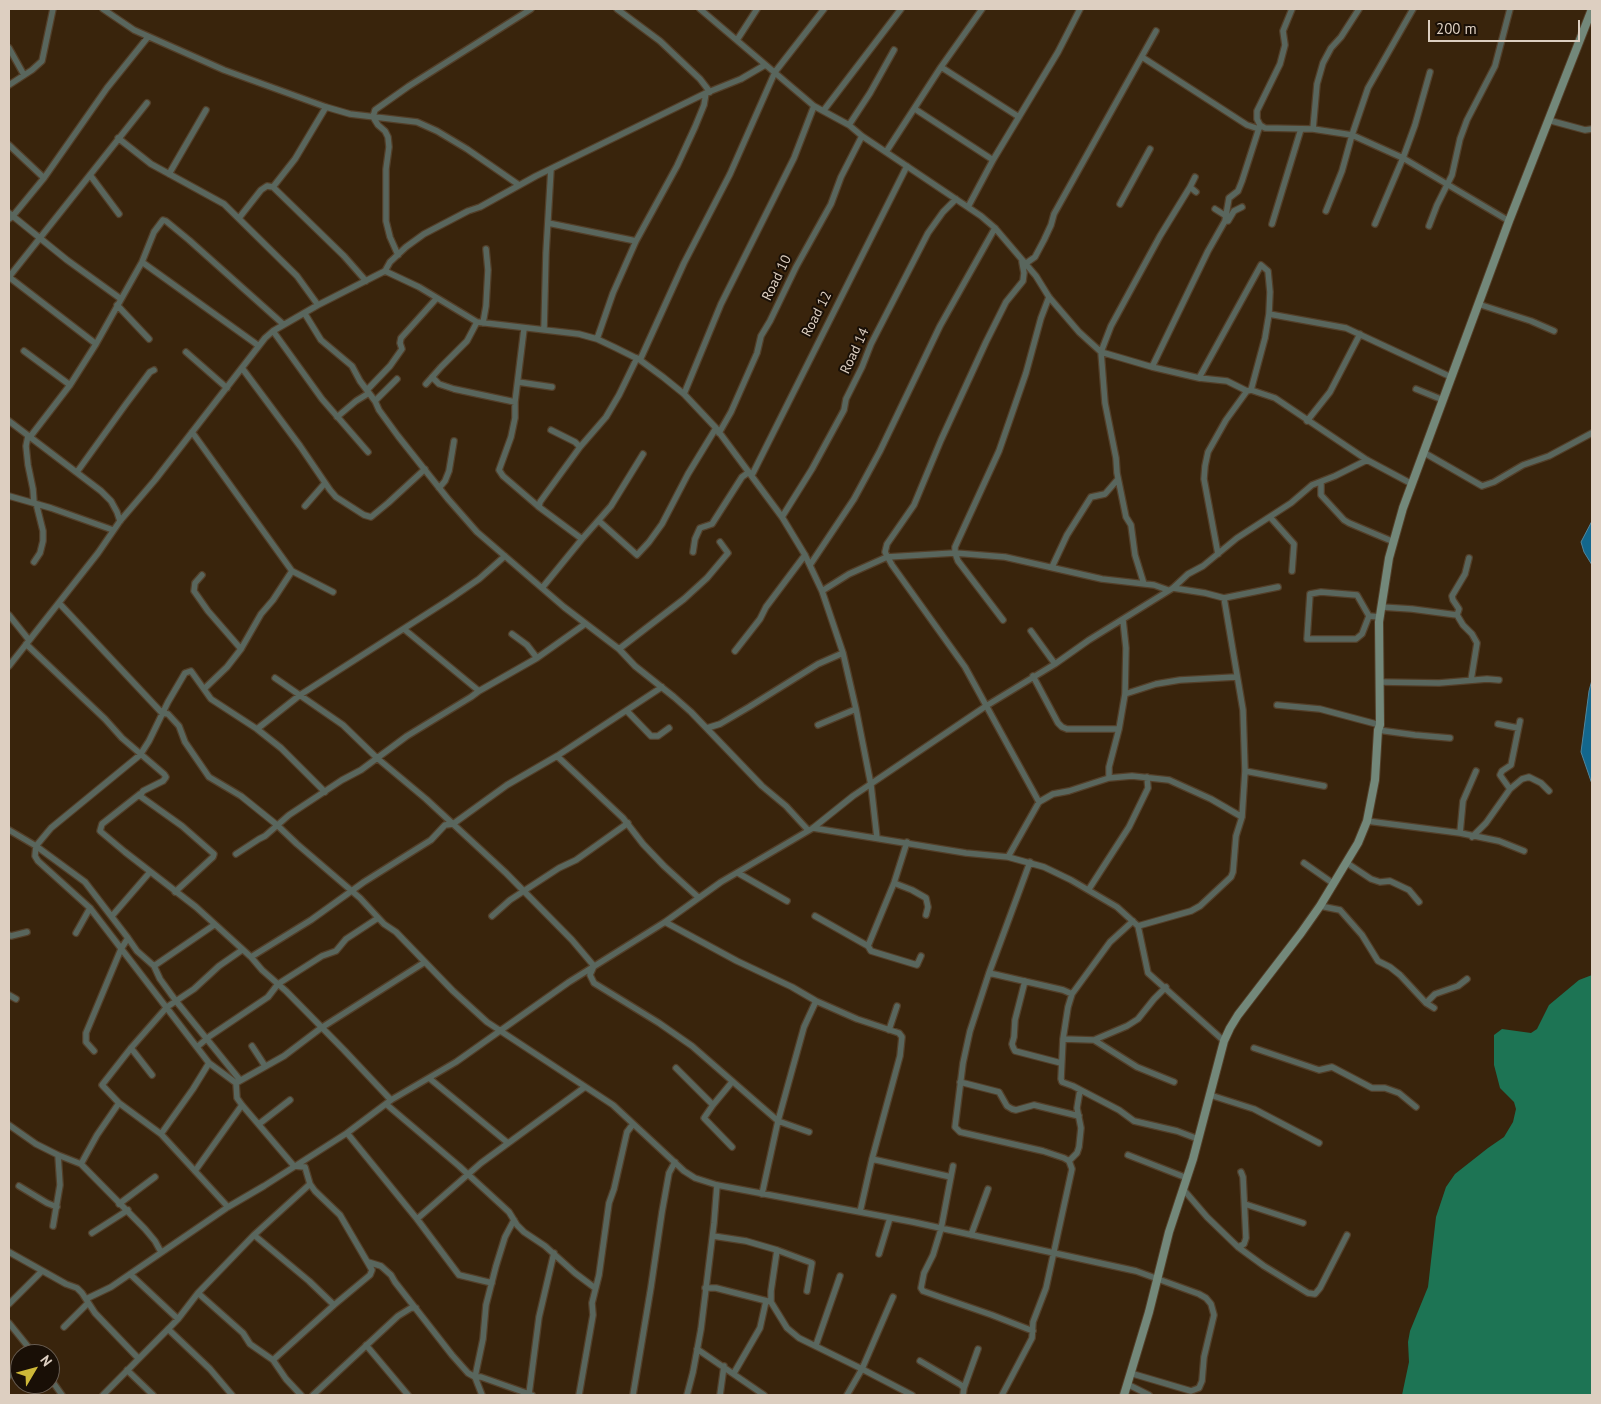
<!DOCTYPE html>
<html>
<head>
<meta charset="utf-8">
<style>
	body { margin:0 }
	#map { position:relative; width:1601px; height:1404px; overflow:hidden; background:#39240c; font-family:"PT Sans",sans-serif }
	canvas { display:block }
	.frame { position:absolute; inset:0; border:10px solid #ddcfc1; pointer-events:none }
	.north { position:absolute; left:10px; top:1344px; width:50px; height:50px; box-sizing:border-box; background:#190f06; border:1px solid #675c51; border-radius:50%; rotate:53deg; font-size:14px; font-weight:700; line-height:20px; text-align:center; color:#ddcfc1 }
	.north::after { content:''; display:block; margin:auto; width:18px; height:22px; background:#ceb838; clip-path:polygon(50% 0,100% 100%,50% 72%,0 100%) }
	.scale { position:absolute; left:1428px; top:20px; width:152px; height:22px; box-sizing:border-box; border:2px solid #ddcfc1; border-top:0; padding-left:6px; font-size:15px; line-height:18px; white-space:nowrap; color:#ddcfc1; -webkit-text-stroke:4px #190f06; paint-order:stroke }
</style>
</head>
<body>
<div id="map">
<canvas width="1601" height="1404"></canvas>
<div class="frame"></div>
<div class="north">N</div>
<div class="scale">200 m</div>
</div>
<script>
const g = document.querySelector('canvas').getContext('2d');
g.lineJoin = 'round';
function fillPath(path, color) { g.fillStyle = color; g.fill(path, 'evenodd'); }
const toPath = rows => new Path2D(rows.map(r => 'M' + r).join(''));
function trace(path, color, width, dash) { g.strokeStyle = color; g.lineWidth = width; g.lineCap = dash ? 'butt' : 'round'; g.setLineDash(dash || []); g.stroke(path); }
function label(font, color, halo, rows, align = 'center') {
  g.font = font + ' "PT Sans",sans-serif'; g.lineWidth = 4; g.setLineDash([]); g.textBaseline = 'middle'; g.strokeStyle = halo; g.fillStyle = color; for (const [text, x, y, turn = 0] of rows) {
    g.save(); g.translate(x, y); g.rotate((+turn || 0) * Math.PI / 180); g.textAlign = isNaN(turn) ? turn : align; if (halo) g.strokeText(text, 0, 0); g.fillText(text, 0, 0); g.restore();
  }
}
fillPath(toPath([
	[1592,975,1592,1395,1402,1395,1409,1362,1408,1342,1410,1331,1428,1287,1436,1217,1446,1187,1455,1174,1488,1148,1504,1137,1513,1122,1516,1109,1514,1102,1500,1088,1494,1065,1494,1035,1502,1029,1531,1033,1537,1029,1549,1005,1579,980]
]), '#1d7454');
const water = toPath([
	[1592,521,1592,565,1584,552,1581,542,1592,521],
	[1592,680,1592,784,1581,752,1589,691,1592,680]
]);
fillPath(water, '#13678d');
trace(water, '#50869d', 1);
const street = toPath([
	[103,9,134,30,224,70,326,107,350,114,417,122,437,131,467,149,519,185],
	[617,9,660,41,700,79,710,92],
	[700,9,814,106,849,125,862,136,981,216,995,228,1036,276,1049,297,1079,332,1101,352,1152,367,1199,378,1227,381,1247,391,1251,390,1275,398,1367,460,1412,484],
	[737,40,757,9],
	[9,48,24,75],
	[1142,57,1247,125,1259,129],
	[941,67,1019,117],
	[9,85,32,70,42,61,53,9],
	[915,109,993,160],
	[824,110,901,9],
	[1548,120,1585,130,1592,129],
	[849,125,870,93,894,50],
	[1260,125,1265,128,1313,129,1352,135,1403,158,1509,221],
	[1313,129,1317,84,1323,63,1331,48,1341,37,1359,9],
	[118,138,151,164,224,204,297,276,318,305],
	[9,145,44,178],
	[886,152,941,67,982,9],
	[169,174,206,110],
	[90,175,119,214],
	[1195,177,1190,187,1196,192],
	[273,187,295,159,326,107],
	[1120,204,1150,149],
	[968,207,993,160,1058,52,1080,9],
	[1215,209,1226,216],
	[1326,211,1342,171,1352,135,1368,88,1413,9],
	[9,213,67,260,121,299],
	[239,218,261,190,267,186,273,187,344,256,366,281],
	[9,219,12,217,44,178,107,88,148,37],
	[1225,221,1228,221,1234,211,1242,207],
	[548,223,636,241],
	[1272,224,1301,129],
	[1375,224,1403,158,1415,125,1430,72],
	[1429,226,1437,205,1452,175,1460,139,1467,120,1495,66,1510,9],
	[398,255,390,237,386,221,386,169,389,147,388,137,385,131,378,125,373,117,375,110,409,86,531,9],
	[142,262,259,346],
	[1022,262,1024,273,1023,281,1006,302,986,342,941,440,914,505,887,544,885,552,892,565,965,667,1039,802],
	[1025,264,1035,257,1044,240,1051,225,1054,214,1156,31],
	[385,271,419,287,477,322,579,334,597,339,616,348,640,360,663,377,684,394,716,428,782,517,805,555,822,591,843,653,856,709,871,785,877,838],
	[9,277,147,103],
	[9,277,96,344],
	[1478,304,1531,321,1554,331],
	[117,305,149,339],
	[305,314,321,340,352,366,360,381,375,401,379,410,398,436,448,499,477,532,564,607,619,649,635,666,674,697,691,712,762,786,786,806,808,830],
	[1269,314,1346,328,1451,377],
	[483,323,486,306,488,270,486,249],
	[524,329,515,402,515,418,511,437,499,470,503,476,539,507,582,539],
	[544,330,546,253,551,169],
	[273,331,322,399,368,452],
	[597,339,613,293,636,241,677,166,695,127,704,105,706,93],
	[24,351,70,385],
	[186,352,227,388],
	[640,360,684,263,730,174,775,72,824,9],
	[1152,367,1208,251,1225,221,1229,198,1238,191,1242,181,1260,125,1257,119,1257,111,1280,64,1285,45,1283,31,1292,9],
	[242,368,300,446,330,490,336,497,364,515,371,517,388,503,425,469],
	[432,377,439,384,454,389,515,402],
	[1199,378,1261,265,1268,271,1270,292,1269,314,1265,338,1251,390],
	[518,382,552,387],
	[426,384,441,367,467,341,477,322],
	[1416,389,1443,400],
	[367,390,390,366,402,349,400,343,401,338,436,299],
	[684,394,721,304,794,158,814,106],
	[375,401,397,379],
	[337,417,356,401,369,393],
	[9,421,101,491,111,501,117,512,120,521],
	[1307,421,1330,392,1360,334],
	[551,430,575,442,580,447,606,417,619,395,637,358],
	[192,432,292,571,333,592],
	[719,433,731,412,757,353,761,336,770,321,796,267,831,204,841,177,862,136],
	[28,436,26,446,28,465,33,489,34,503],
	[30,437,70,385,96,344,142,262,154,232,163,220,166,221,189,240,283,324],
	[1423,452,1482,486,1494,482,1523,465,1549,456,1592,433],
	[77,472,126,404,150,372,154,370],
	[752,475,907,166],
	[1321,482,1321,495,1344,520,1349,523,1394,542],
	[439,488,445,481,449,471,454,441],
	[9,496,51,508,113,530],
	[305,506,325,483],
	[539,507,540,502,580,447],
	[782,517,812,469,844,410,846,399,862,367,871,344,928,233,943,212,956,199],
	[1270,517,1294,544,1292,571],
	[599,521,637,555,649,542,662,524,688,474,716,428],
	[693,552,695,539,700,528,712,524,742,477,749,472],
	[1218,554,1204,479,1205,466,1208,452,1226,420,1247,391],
	[1469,558,1465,574,1452,596,1453,600,1459,609,1457,615,1463,625,1472,634,1477,643,1471,680],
	[34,562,40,553,43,541,43,531,37,507,38,504],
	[810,565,854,499,880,451,940,326,995,228],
	[1052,567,1067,535,1091,497,1105,494,1118,479],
	[202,575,195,583,194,591,208,611,241,649],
	[1144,584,1135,555,1131,525,1126,517,1117,473,1116,458,1105,403,1101,352,1111,326,1160,236,1190,187],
	[542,588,582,539,611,506,643,454],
	[1173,588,1205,593,1224,598,1278,587],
	[822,591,849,574,887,557,955,553,1005,557,1102,579,1154,585,1168,590],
	[59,603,162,713,168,714,179,726,185,742,209,777,241,796,277,825,297,844,360,898,384,924,396,932,453,991,487,1022,613,1105,684,1171,695,1178,717,1185,913,1222,1136,1271,1199,1294,1206,1298,1211,1304,1214,1315,1204,1357,1202,1381,1199,1388,1191,1391,1130,1373],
	[1381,607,1412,609,1457,615],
	[9,615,29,640],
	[1369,616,1362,634,1356,639,1307,639,1310,594,1321,592,1357,595,1369,616,1380,617],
	[1003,620,958,561,955,553,955,547,999,451,1026,373,1041,318,1049,297],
	[404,629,479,691],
	[1031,631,1055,664],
	[512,634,527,645,537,658],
	[26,644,105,719,122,738,164,774,166,777,163,781,143,791,140,796,182,826,214,854,213,857,175,892],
	[619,649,684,599,707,578,728,553,720,542],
	[735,651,760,619,766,607,805,555],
	[9,666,98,553,120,521,155,480,265,338,273,331,318,305,385,271,390,262,406,247,424,234,468,211,480,207,536,176,706,93,741,79,765,65],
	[1033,676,1058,723,1062,727,1067,729,1119,729],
	[275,678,343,725,377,758,426,799,506,873,572,940,594,966,590,975,594,983,659,1023,692,1046,778,1121,809,1132],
	[1379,682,1439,683,1487,679,1499,680],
	[204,689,227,667,241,649,261,614,273,600,292,571],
	[1125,694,1156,684,1180,680,1236,677],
	[1277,705,1320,709,1380,725],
	[627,711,651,736,658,736,669,728],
	[1498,724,1518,728],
	[818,725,856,709],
	[707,728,720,724,749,707,818,664,843,653],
	[257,729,300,695,450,599,479,579,505,556],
	[1378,730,1415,735,1450,738],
	[557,756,623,818,643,844,664,866,698,897],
	[1245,771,1324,786],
	[1109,778,1109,767,1119,729,1125,694,1126,648,1123,620],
	[1510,789,1500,775,1502,771,1511,765,1520,721],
	[140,794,102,824,100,831,125,852,196,907,251,957,262,970,286,991,344,1050,391,1100],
	[1367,821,1460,833,1499,841,1524,851],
	[813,828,966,853,1008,857,1044,867,1071,880,1117,907,1138,926,1148,973,1224,1041],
	[9,830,36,846,35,856,38,861,90,908,209,1063,236,1083,237,1098,242,1105,294,1166,305,1167,310,1184,254,1235,198,1293,178,1319,103,1395],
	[1460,833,1463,801,1476,771],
	[1472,837,1486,823,1510,789,1522,779,1529,777,1541,783,1549,791],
	[236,854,259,839,265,836,289,815,342,780,361,770,407,736,471,697,479,691,537,658,585,624],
	[1008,857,1039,802,1053,794,1069,791,1109,778,1132,776,1169,780,1211,799,1242,817],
	[1304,863,1334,884],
	[1347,863,1371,879,1380,882,1390,881,1409,890,1419,902],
	[738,873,787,901],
	[894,883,912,890,926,898,928,907,926,915],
	[1089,889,1129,827,1148,788,1147,777],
	[1320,906,1340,910,1362,935,1378,961,1390,967,1400,975,1426,1003,1434,1008],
	[112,916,150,872],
	[492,916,510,900,559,868,576,860,628,823],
	[815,916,868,946,871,951,917,965,921,956],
	[1133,921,1110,942,1072,994,1068,1007,1063,1039,1061,1079,1062,1082,1073,1086,1119,1110,1134,1121,1177,1131,1198,1139],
	[665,922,737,961,792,987,816,1001,857,1019,899,1033,902,1037,900,1056,872,1159,860,1212],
	[1138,926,1191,911,1200,906,1231,877,1233,872,1236,836,1242,817,1245,771,1243,710,1224,598],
	[76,933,90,908],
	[9,935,11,936,27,932],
	[128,938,137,951,154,966,160,979,176,1001,240,1080],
	[868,946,894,883,907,842],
	[251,957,311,920,364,882,431,840,445,825,453,824,507,785,557,756,662,687],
	[154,966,214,925],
	[989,973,1063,990,1072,994],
	[1025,981,1015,1020,1014,1037,1012,1044,1013,1047,1015,1051,1061,1063],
	[9,995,16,999],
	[1426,1003,1435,994,1458,986,1467,979],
	[889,1030,897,1006],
	[1063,1039,1094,1040,1137,1067,1174,1082],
	[1094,1040,1127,1026,1138,1019,1154,999,1166,987],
	[252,1046,265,1066],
	[197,1047,210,1036,268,997,278,984,322,956,336,951,346,939,378,918],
	[131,1048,152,1075],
	[1254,1048,1319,1070,1332,1067,1372,1088,1385,1088,1399,1093,1416,1107],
	[94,1051,86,1042,86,1033,121,949,128,938,85,882,36,846,51,828,140,755,149,741,168,702,185,673,191,671,211,699,257,729,281,748,325,792],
	[676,1068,713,1105],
	[429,1078,508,1143],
	[732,1082,713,1105,704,1118,732,1147],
	[960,1082,999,1092,1007,1106,1012,1109,1016,1110,1034,1105,1079,1116],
	[236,1083,284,1056,321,1028,425,962],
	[1210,1095,1254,1109,1319,1143],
	[386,1104,459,1166,509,1212,517,1225,524,1232,545,1246,575,1273,595,1288],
	[259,1124,290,1100],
	[9,1125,36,1144,58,1155,60,1185,53,1226],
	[347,1133,417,1219,459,1275,492,1283],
	[161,1134,193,1089,209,1063],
	[58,1155,81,1164,145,1229,155,1241,161,1252],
	[1128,1155,1187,1178],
	[872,1159,951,1177],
	[1069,1161,1077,1153,1079,1147,1081,1128,1077,1108,1080,1090],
	[81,1164,97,1135,119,1103],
	[953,1166,941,1229,933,1255,924,1273,921,1288,923,1291,940,1297,992,1315,1033,1331],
	[195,1171,242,1105],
	[19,1186,47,1203,57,1207],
	[1183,1189,1207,1217,1238,1247,1264,1266,1308,1293,1315,1294,1320,1288,1347,1235],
	[762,1194,778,1121,804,1027,816,1001],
	[119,1204,155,1177],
	[1245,1204,1303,1223],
	[228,1207,161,1134,119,1103,102,1085,131,1048,167,1007,194,989,219,966,242,950],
	[417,1219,481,1163,585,1087],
	[514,1220,505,1237,496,1266,486,1305,483,1339,475,1377,481,1377,532,1395],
	[92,1233,128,1210],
	[254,1235,309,1281,334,1305],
	[971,1235,988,1189],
	[713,1236,746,1241,777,1250,812,1263,807,1291],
	[1238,1247,1244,1244,1246,1238,1243,1177,1241,1172],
	[9,1252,66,1284,77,1288,82,1293,95,1313,138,1358],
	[879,1254,890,1218],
	[368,1262,381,1266,391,1275,395,1282,452,1355,468,1373,475,1377,482,1395],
	[130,1274,178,1319],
	[705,1288,716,1288,771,1302,787,1328,799,1338,862,1369,912,1395],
	[198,1293,243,1333,250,1344,273,1360,286,1379,301,1395],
	[86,1299,111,1287,228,1207,264,1186,347,1133,391,1100,456,1062,569,982,665,922,721,882,813,828,853,796,986,706,1055,664,1089,640,1173,588,1188,574,1203,566,1237,538,1291,503,1312,485,1335,476,1367,460],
	[771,1302,771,1291,777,1250],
	[9,1304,42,1271],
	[9,1323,34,1354],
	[64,1327,88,1303],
	[168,1329,210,1369,232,1395],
	[366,1345,408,1395],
	[816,1345,840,1276],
	[697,1349,764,1395],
	[273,1360,334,1305,370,1275,372,1270,340,1215,315,1191,310,1184],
	[920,1361,961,1385,964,1388,963,1395],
	[127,1370,153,1395],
	[734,1373,760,1328,766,1301],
	[9,1376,20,1362],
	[50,1378,62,1395],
	[1127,1384,1149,1395],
	[964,1388,978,1349],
	[529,1394,539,1317,554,1253],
	[313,1395,398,1316,411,1308,416,1308],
	[579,1395,593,1315,592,1303,599,1275,609,1203,614,1189,627,1132,633,1124],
	[633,1395,651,1287,662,1212,669,1173,675,1162],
	[687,1395,693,1372,701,1329,714,1223,717,1185],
	[720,1395,724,1366],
	[847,1395,862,1369,893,1297],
	[1002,1395,1032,1338,1033,1322,1046,1288,1072,1169,1069,1161,1064,1158,1043,1151,960,1132,955,1127,963,1063,970,1031,989,973,1030,862]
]);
const secondary = toPath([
	[1124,1395,1149,1312,1169,1232,1193,1159,1224,1041,1230,1028,1238,1015,1301,933,1320,906,1358,843,1367,821,1375,780,1378,730,1380,725,1379,622,1389,558,1403,508,1509,221,1592,9]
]);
trace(street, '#533f29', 8);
trace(secondary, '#533f29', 10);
trace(street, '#59665d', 5.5);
trace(secondary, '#73887a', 8);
label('14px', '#ddcfc1', '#190f06', [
	["Road 10",777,278,-64],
	["Road 12",817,314,-63],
	["Road 14",855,351,-65]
]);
</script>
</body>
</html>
